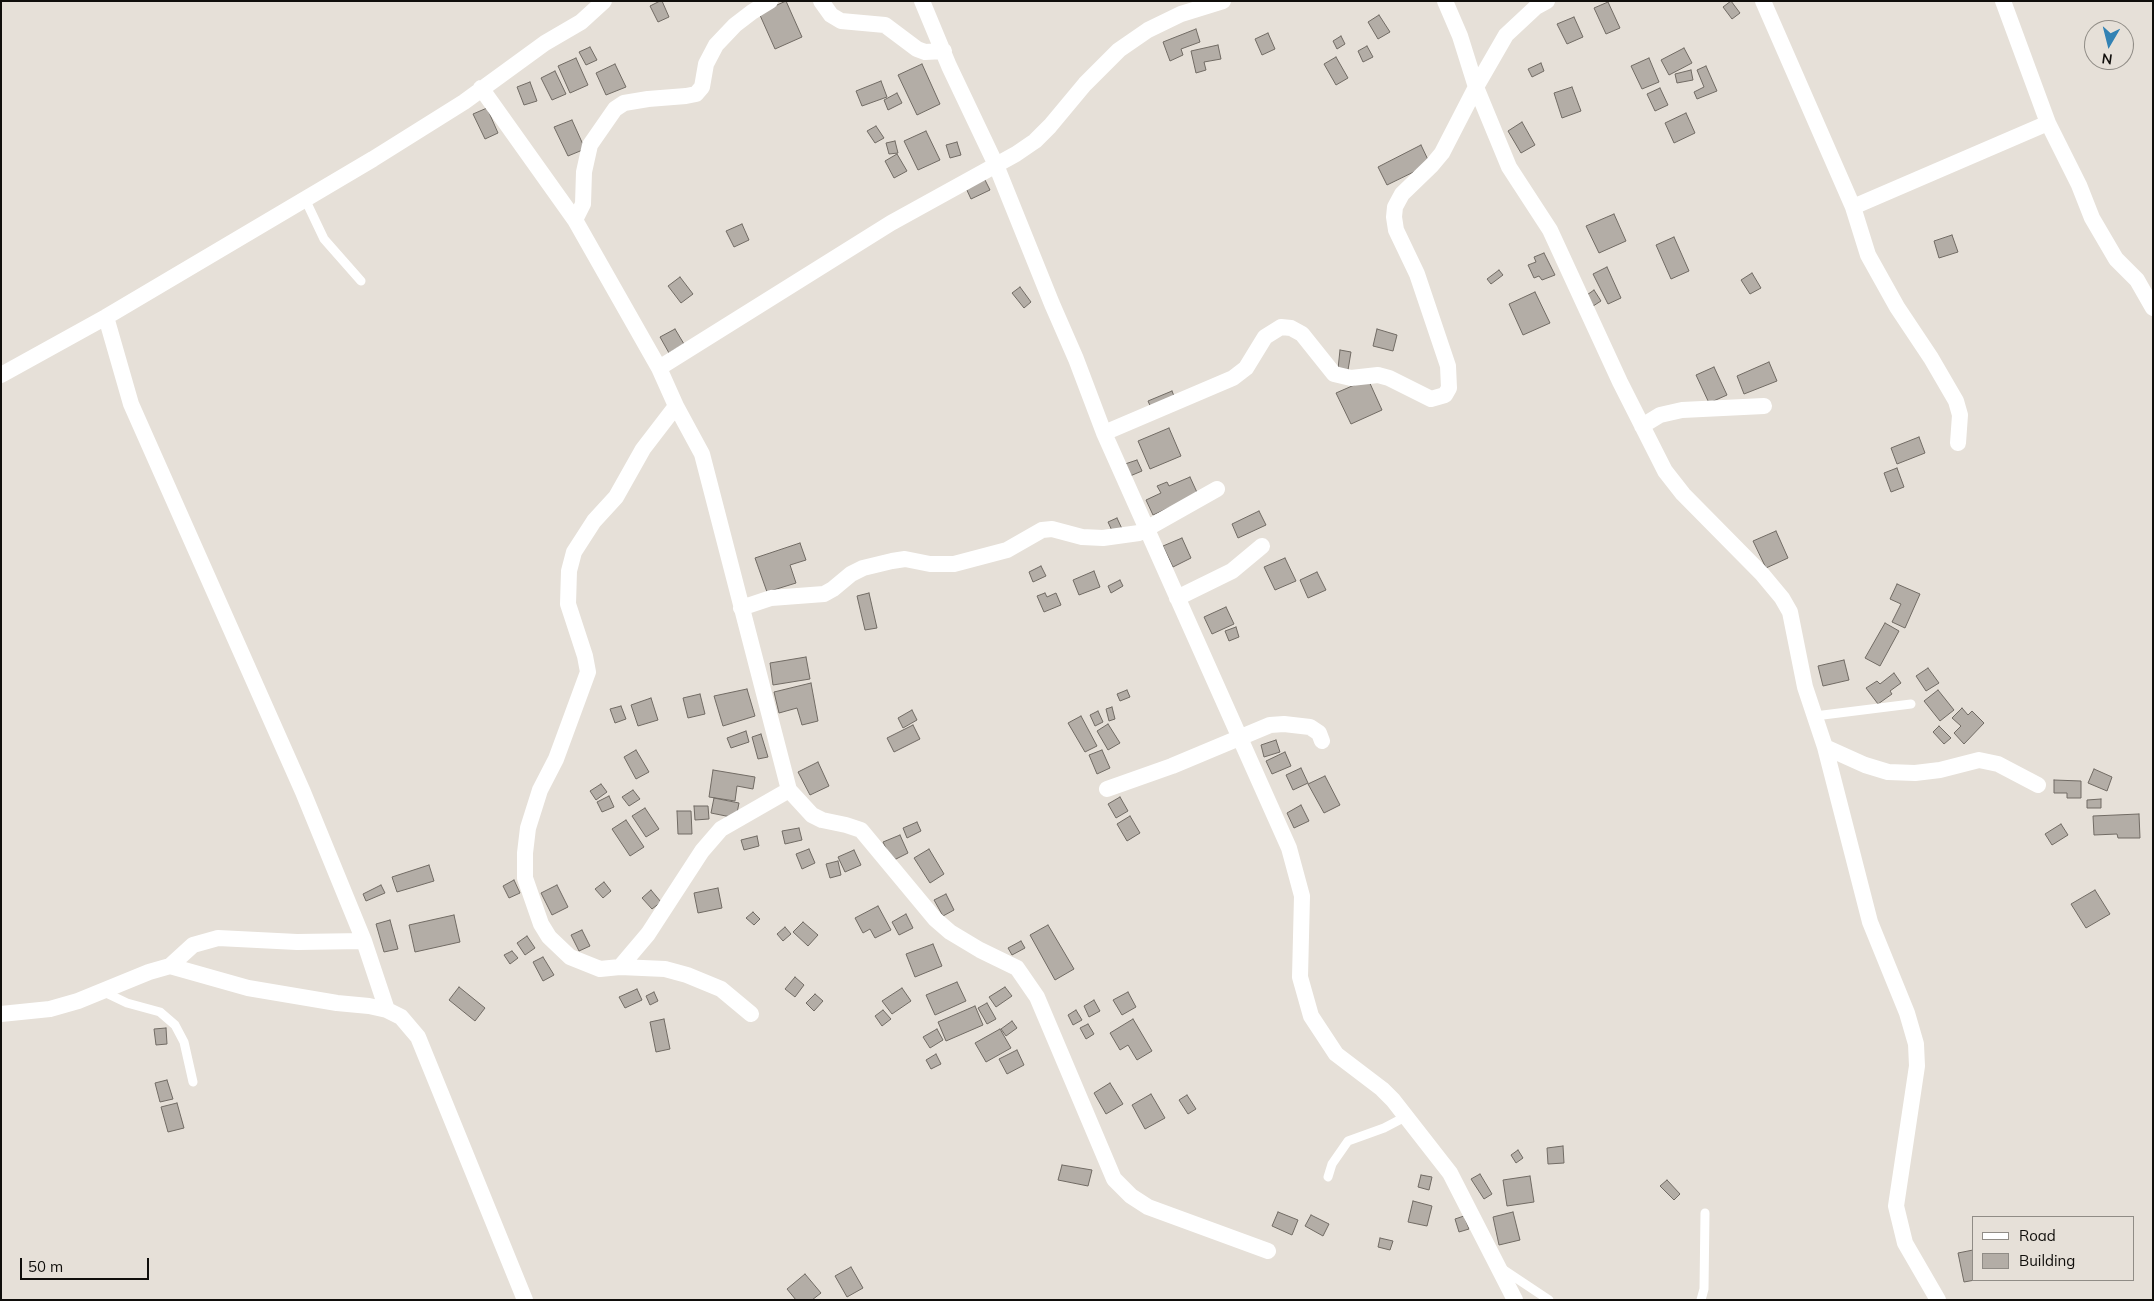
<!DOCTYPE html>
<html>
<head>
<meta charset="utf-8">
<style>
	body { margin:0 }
	#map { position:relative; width:2154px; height:1301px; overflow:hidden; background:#e6e0d8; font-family:Mulish,sans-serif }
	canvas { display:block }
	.frame { position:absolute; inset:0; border:2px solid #100e0b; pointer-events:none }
	.legend { position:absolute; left:1972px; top:1216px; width:162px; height:65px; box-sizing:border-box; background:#e6e0d8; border:1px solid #908c86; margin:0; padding:6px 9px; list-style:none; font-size:15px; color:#100e0b }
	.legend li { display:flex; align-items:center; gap:10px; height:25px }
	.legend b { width:25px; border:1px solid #908c86 }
	.north { position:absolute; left:2084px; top:20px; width:50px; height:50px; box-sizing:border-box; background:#e6e0d8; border:1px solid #908c86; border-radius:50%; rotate:188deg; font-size:14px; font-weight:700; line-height:20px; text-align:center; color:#100e0b }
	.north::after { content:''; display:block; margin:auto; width:18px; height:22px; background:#3282b4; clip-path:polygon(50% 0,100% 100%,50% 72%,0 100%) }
	.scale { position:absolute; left:20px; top:1258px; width:129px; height:22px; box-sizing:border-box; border:2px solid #100e0b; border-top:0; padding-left:6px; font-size:15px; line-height:18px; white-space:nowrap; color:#100e0b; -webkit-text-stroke:4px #e6e0d8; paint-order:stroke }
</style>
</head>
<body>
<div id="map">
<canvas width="2154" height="1301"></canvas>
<div class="frame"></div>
<ul class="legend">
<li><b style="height:6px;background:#fff"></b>Road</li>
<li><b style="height:14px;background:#b3ada6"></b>Building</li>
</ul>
<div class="north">N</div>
<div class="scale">50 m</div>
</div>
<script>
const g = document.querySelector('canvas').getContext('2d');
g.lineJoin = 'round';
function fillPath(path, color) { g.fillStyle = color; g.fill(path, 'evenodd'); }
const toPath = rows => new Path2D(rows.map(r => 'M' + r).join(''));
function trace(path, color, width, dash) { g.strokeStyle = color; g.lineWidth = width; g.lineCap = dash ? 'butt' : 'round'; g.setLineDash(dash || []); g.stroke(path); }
const building = toPath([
	[660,1,662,1,669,17,658,22,650,6,660,1],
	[786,1,802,37,775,49,759,13,786,1],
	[1731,1,1740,13,1732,19,1723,7,1731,1],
	[1608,2,1620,28,1606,34,1594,8,1608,2],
	[1379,15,1390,32,1378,39,1368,22,1379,15],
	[1574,17,1583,37,1567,44,1557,24,1574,17],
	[1196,29,1200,42,1181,49,1183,55,1170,61,1163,42,1196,29],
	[1268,33,1275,49,1262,55,1255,39,1268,33],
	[1341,36,1345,44,1337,49,1333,41,1341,36],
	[1218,45,1221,59,1204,62,1206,70,1196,73,1191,51,1218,45],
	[1367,46,1373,57,1363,62,1358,51,1367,46],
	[590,47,597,60,586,65,579,52,590,47],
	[1684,48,1692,63,1669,75,1661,60,1684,48],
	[1336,57,1348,78,1336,85,1324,64,1336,57],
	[576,58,588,85,570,93,558,66,576,58],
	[1649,58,1659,82,1642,89,1631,66,1649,58],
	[1541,63,1544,71,1532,77,1528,69,1541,63],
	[615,64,626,87,606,95,596,73,615,64],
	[922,64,940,104,917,115,898,75,922,64],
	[1706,66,1717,91,1697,99,1694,92,1704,87,1697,70,1706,66],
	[1691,70,1693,80,1677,83,1675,74,1691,70],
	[555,71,566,94,552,100,541,78,555,71],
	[881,81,887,97,862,106,856,91,881,81],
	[530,82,537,101,524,105,517,87,530,82],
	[1572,87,1581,111,1562,118,1554,93,1572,87],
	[1660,88,1668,105,1655,111,1647,94,1660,88],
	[897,93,902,103,888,110,884,100,897,93],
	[487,108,498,133,485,139,473,114,487,108],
	[1686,113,1695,133,1674,143,1665,123,1686,113],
	[572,120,585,149,568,156,554,127,572,120],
	[1522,122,1535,145,1521,153,1508,131,1522,122],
	[876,126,884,138,875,143,867,131,876,126],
	[926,131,940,160,918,170,904,141,926,131],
	[895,141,898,153,889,154,886,143,895,141],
	[957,142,961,155,950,158,946,145,957,142],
	[1421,145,1430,164,1387,185,1378,167,1421,145],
	[897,154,907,171,894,178,885,161,897,154],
	[984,178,990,190,971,199,965,186,984,178],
	[1614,214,1626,241,1599,253,1586,226,1614,214],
	[742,224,749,240,734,247,726,231,742,224],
	[1952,235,1958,252,1939,258,1934,241,1952,235],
	[1674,237,1689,271,1671,279,1656,245,1674,237],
	[1544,253,1555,275,1542,280,1539,276,1534,278,1528,265,1536,262,1534,257,1544,253],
	[1607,267,1621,298,1608,304,1593,274,1607,267],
	[1499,270,1503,275,1491,284,1487,279,1499,270],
	[1752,273,1761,288,1750,294,1741,280,1752,273],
	[680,277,693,294,681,303,668,286,680,277],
	[1020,287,1031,302,1024,308,1012,293,1020,287],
	[1594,290,1601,301,1590,308,1584,297,1594,290],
	[1535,292,1550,323,1523,335,1509,304,1535,292],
	[675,329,684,344,669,353,660,337,675,329],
	[1377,329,1397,335,1393,351,1373,346,1377,329],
	[1340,350,1351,352,1348,370,1338,369,1340,350],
	[1769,362,1777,381,1744,394,1737,376,1769,362],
	[1714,367,1727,395,1709,403,1696,375,1714,367],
	[1368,379,1382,410,1351,424,1336,393,1368,379],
	[1172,391,1176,401,1152,410,1148,401,1172,391],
	[1169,428,1181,456,1150,469,1138,441,1169,428],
	[1919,437,1925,453,1897,464,1891,448,1919,437],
	[1137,460,1142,471,1130,476,1125,464,1137,460],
	[1897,468,1904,487,1891,492,1884,473,1897,468],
	[1190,477,1200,499,1175,505,1153,515,1146,500,1161,493,1157,486,1167,482,1169,486,1190,477],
	[1259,511,1266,525,1238,538,1232,524,1259,511],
	[1117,518,1123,531,1114,535,1108,522,1117,518],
	[1776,531,1788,558,1766,568,1753,541,1776,531],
	[1182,538,1191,558,1173,567,1163,546,1182,538],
	[800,543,806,560,790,565,796,583,767,592,755,558,800,543],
	[1285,558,1296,581,1275,590,1264,567,1285,558],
	[1041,566,1046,576,1033,582,1029,572,1041,566],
	[1094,571,1100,587,1079,595,1073,580,1094,571],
	[1317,572,1326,590,1308,598,1300,580,1317,572],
	[1120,580,1123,586,1111,593,1108,586,1120,580],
	[1897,584,1920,594,1905,628,1892,622,1901,604,1890,599,1897,584],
	[869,593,877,628,865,630,857,596,869,593],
	[1045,593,1047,597,1056,593,1061,605,1044,612,1037,596,1045,593],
	[1226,607,1234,624,1212,634,1204,617,1226,607],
	[1885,623,1899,631,1880,666,1865,658,1885,623],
	[1236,627,1239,637,1229,641,1225,631,1236,627],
	[806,657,810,679,773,685,770,663,806,657],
	[1844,660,1849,680,1823,686,1818,666,1844,660],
	[1928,668,1939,683,1926,691,1916,676,1928,668],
	[1894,673,1901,683,1890,691,1892,694,1878,704,1866,688,1877,681,1880,684,1894,673],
	[811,683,818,721,802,725,797,708,779,713,774,692,811,683],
	[747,689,755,716,723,726,714,696,747,689],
	[1127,690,1130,697,1120,701,1117,694,1127,690],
	[1938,690,1954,710,1940,721,1924,701,1938,690],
	[700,694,705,714,688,718,683,698,700,694],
	[651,698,658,720,638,726,631,705,651,698],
	[621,706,626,719,615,723,610,709,621,706],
	[1112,707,1115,719,1109,721,1106,709,1112,707],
	[1962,708,1968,715,1972,711,1984,723,1964,744,1954,733,1961,726,1952,718,1962,708],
	[912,710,917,720,903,728,898,718,912,710],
	[1098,711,1103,722,1095,726,1090,715,1098,711],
	[1081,716,1097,746,1085,752,1068,723,1081,716],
	[1108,724,1120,743,1108,750,1097,731,1108,724],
	[913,725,920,739,894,752,887,738,913,725],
	[1939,726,1951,738,1944,744,1933,732,1939,726],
	[746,731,749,742,731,748,727,738,746,731],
	[761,734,768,757,758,759,752,737,761,734],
	[1276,740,1280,752,1264,757,1261,745,1276,740],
	[636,750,649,772,636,779,624,757,636,750],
	[1102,750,1110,768,1097,774,1089,755,1102,750],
	[1285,752,1291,766,1272,774,1266,761,1285,752],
	[818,762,829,786,810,795,798,772,818,762],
	[1301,768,1308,783,1293,790,1286,775,1301,768],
	[2094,769,2112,777,2107,791,2088,783,2094,769],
	[713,770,755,777,753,789,737,786,735,801,709,797,713,770],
	[1325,776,1340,805,1324,813,1308,784,1325,776],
	[2054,780,2081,781,2081,798,2067,798,2067,793,2054,793,2054,780],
	[601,784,607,792,596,800,590,791,601,784],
	[633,790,640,799,629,806,622,797,633,790],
	[609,796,614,807,602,812,597,802,609,796],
	[1120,797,1128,811,1116,818,1108,804,1120,797],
	[714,798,739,803,736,818,711,813,714,798],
	[2101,799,2101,808,2087,808,2087,800,2101,799],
	[1301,805,1309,821,1294,828,1287,813,1301,805],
	[694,806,708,806,709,819,695,820,694,806],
	[645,808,659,829,646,837,632,816,645,808],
	[677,811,691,811,692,834,678,834,677,811],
	[2139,814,2140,838,2118,838,2117,834,2094,835,2093,816,2139,814],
	[1130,816,1140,833,1127,841,1117,824,1130,816],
	[626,820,644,847,630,856,612,829,626,820],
	[917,822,921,831,907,838,903,828,917,822],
	[2061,824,2068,835,2052,845,2045,834,2061,824],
	[799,828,802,840,785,844,782,831,799,828],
	[900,835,908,853,892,861,883,842,900,835],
	[757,836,759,846,744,850,741,840,757,836],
	[809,849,815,863,802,869,796,854,809,849],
	[929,849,944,874,930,883,914,858,929,849],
	[854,850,861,865,845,872,838,857,854,850],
	[838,861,841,875,830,878,826,864,838,861],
	[429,865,434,881,397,892,392,877,429,865],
	[514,880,520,893,509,898,503,886,514,880],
	[604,882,611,891,603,898,595,889,604,882],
	[381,885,385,893,366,901,363,894,381,885],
	[557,885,568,907,552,915,541,893,557,885],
	[718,888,722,908,698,913,694,893,718,888],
	[651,890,661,902,652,909,642,898,651,890],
	[2095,890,2110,914,2086,928,2071,904,2095,890],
	[946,894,954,910,943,916,934,900,946,894],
	[878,906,891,930,875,938,870,929,863,933,855,918,878,906],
	[753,912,760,919,754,925,746,918,753,912],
	[906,914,913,928,899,935,892,922,906,914],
	[454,915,460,942,415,952,409,925,454,915],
	[390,920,398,949,384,952,376,924,390,920],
	[803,922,818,935,808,946,793,932,803,922],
	[1048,925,1074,969,1055,980,1030,935,1048,925],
	[785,927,791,934,783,941,777,934,785,927],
	[582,930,590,946,579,951,571,935,582,930],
	[527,936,535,948,525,955,517,943,527,936],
	[1021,941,1025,948,1012,955,1008,948,1021,941],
	[933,944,942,966,915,977,906,954,933,944],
	[512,951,518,958,510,964,504,955,512,951],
	[543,957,554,975,543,981,533,962,543,957],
	[795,977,804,985,795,997,785,989,795,977],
	[957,982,966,1001,935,1015,926,995,957,982],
	[459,987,485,1008,475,1021,449,1000,459,987],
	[1005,987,1012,996,996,1007,989,997,1005,987],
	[902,988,911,1001,892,1014,882,1001,902,988],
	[637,989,642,1000,625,1008,619,997,637,989],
	[654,992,658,1001,650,1005,646,996,654,992],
	[1128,992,1136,1007,1122,1015,1113,1000,1128,992],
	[815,994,823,1001,814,1011,806,1003,815,994],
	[1094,1000,1100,1011,1089,1017,1084,1006,1094,1000],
	[987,1003,996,1019,987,1024,978,1008,987,1003],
	[975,1006,983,1025,946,1041,938,1022,975,1006],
	[883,1010,891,1019,882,1026,875,1016,883,1010],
	[1076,1010,1082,1020,1073,1025,1068,1015,1076,1010],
	[664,1019,670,1049,656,1052,650,1022,664,1019],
	[1133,1019,1152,1051,1137,1060,1128,1045,1120,1050,1110,1033,1133,1019],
	[1012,1021,1017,1028,1006,1036,1001,1029,1012,1021],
	[1088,1024,1094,1034,1086,1039,1080,1028,1088,1024],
	[166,1028,167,1044,156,1045,154,1029,166,1028],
	[937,1029,943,1040,930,1048,923,1037,937,1029],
	[1000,1029,1011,1048,986,1062,975,1043,1000,1029],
	[1017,1050,1024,1065,1007,1074,999,1059,1017,1050],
	[936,1054,941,1064,931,1069,926,1060,936,1054],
	[167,1080,173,1099,160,1102,155,1083,167,1080],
	[1110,1083,1123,1104,1106,1114,1094,1093,1110,1083],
	[1151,1094,1165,1118,1145,1129,1132,1105,1151,1094],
	[1187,1095,1196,1109,1188,1114,1179,1100,1187,1095],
	[177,1103,184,1128,168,1132,161,1107,177,1103],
	[1563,1146,1564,1163,1548,1164,1547,1148,1563,1146],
	[1518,1150,1523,1158,1516,1163,1511,1155,1518,1150],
	[1062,1165,1092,1170,1088,1186,1058,1180,1062,1165],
	[1480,1174,1492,1194,1484,1199,1471,1179,1480,1174],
	[1421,1175,1432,1177,1429,1190,1418,1187,1421,1175],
	[1530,1176,1534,1202,1507,1206,1503,1180,1530,1176],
	[1667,1180,1680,1194,1674,1200,1660,1186,1667,1180],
	[1413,1201,1432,1206,1427,1226,1408,1222,1413,1201],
	[1278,1212,1298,1220,1292,1235,1272,1226,1278,1212],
	[1513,1212,1520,1240,1499,1245,1493,1217,1513,1212],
	[1311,1215,1329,1224,1323,1236,1305,1226,1311,1215],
	[1464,1216,1469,1229,1459,1232,1455,1219,1464,1216],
	[1380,1238,1393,1241,1390,1250,1378,1247,1380,1238],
	[1973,1250,1973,1280,1975,1280,1964,1282,1958,1253,1973,1250],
	[851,1267,863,1288,847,1297,835,1276,851,1267],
	[805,1274,821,1293,812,1300,796,1300,787,1289,805,1274]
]);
fillPath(building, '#b3ada6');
trace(building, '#716b64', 1);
trace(toPath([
	[305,199,324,239,361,281],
	[1815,716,1911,704],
	[104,992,127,1003,160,1012,175,1025,184,1042,193,1082],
	[1328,1177,1332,1164,1348,1141,1384,1128,1405,1117],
	[1501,1268,1549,1300],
	[1701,1300,1704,1289,1705,1213]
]), '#fff', 9);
trace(toPath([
	[821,1,831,15,841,21,885,25,917,49,925,52,944,51],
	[922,1,949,66,996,165,1052,304,1076,359,1104,433,1289,848,1302,896,1300,977,1311,1016,1336,1054,1382,1089,1393,1100,1450,1173,1515,1300],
	[1445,1,1460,36,1476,87,1509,167,1550,230,1620,382,1665,471,1683,494,1762,574,1782,598,1790,612,1805,687,1825,747,1870,922,1907,1013,1916,1044,1917,1066,1896,1206,1905,1243,1938,1300],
	[1763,1,1853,207,1868,255,1897,307,1931,358,1956,401,1960,415,1958,443],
	[2003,1,2048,123,2079,185,2092,218,2116,259,2137,280,2153,308],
	[481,88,575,220,659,368,676,406,702,454,789,790,812,815,822,820,846,825,861,830,935,919,950,932,980,950,1017,968,1037,997,1114,1179,1131,1196,1148,1207,1268,1251],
	[1853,207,2048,123],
	[575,220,583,204,584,172,590,145,615,109,624,103,648,99,686,96,696,94,702,87,706,64,716,45,735,25,752,12,770,1],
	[106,317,131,404,303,792,364,941,387,1010],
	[659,368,891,223,1016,154,1035,141,1050,126,1085,84,1119,50,1148,30,1181,14,1223,1],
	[1,375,106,317,373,159,464,102,545,43,581,22,604,1],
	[676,406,643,449,616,497,594,521,574,552,569,571,568,604,585,656,588,672,556,759,540,790,528,828,525,853,525,878,541,924,549,937,570,957,600,969,620,967,665,969,687,975,721,989,751,1014],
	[1642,426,1660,415,1682,410,1764,406],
	[1104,433,1233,378,1246,368,1265,337,1281,327,1291,328,1302,334,1334,374,1351,378,1378,375,1389,378,1431,399,1445,395,1449,388,1448,366,1417,274,1396,230,1394,217,1395,207,1402,194,1432,165,1442,153,1476,87,1506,35,1536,7,1547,1],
	[1177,598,1232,571,1262,546],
	[741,608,771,598,824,594,833,589,851,574,863,568,892,561,905,559,930,564,954,564,1007,550,1042,530,1052,529,1082,537,1103,538,1139,533,1217,489],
	[1825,747,1865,765,1888,772,1915,773,1940,770,1979,760,1998,764,2038,785],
	[1107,789,1172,766,1270,725,1284,724,1310,727,1319,733,1322,741],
	[170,966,193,945,218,938,297,942,364,941],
	[620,967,648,934,702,851,721,829,789,790],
	[1,1014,50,1009,78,1001,149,972,170,966,248,988,337,1003,369,1006,387,1010,401,1017,418,1037,525,1300]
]), '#fff', 16);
</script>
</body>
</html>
